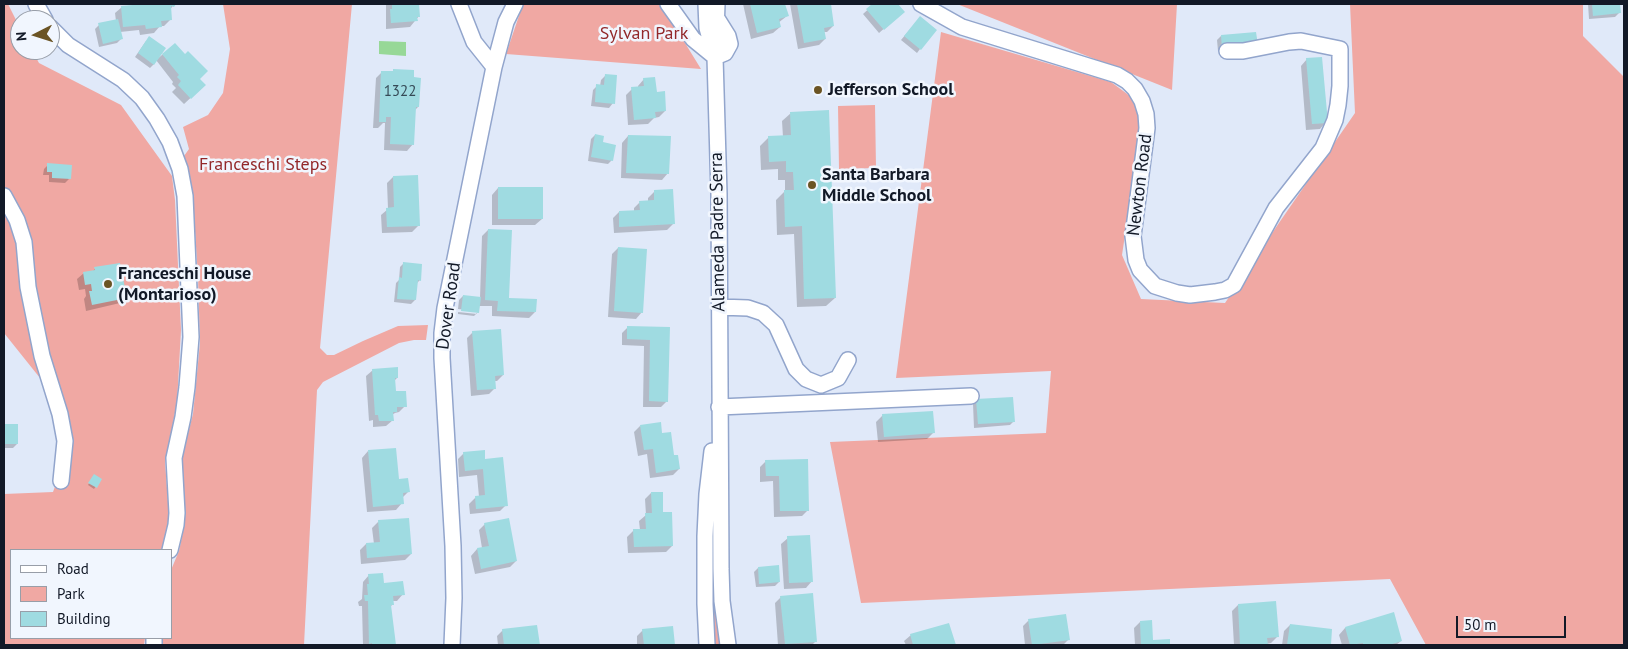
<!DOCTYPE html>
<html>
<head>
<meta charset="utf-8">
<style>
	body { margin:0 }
	#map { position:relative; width:1628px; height:649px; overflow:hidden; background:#e0e9f9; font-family:"PT Sans",sans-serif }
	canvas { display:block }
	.frame { position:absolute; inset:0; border:5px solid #121927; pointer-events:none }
	.legend { position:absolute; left:10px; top:549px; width:162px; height:90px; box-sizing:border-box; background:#f1f6fe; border:1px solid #989ea8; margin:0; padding:6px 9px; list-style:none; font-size:15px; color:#121927 }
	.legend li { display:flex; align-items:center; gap:10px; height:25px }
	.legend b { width:25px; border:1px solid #989ea8 }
	.north { position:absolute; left:10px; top:10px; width:50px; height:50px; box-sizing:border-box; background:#f1f6fe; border:1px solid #989ea8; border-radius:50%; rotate:265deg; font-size:14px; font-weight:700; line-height:20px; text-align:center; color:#121927 }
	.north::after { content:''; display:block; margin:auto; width:18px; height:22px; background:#6b5424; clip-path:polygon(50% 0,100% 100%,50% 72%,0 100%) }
	.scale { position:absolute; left:1456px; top:616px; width:110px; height:22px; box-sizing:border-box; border:2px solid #121927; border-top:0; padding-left:6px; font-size:15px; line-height:18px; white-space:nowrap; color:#121927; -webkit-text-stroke:4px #f1f6fe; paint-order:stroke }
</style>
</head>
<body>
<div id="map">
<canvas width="1628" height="649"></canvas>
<div class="frame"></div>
<ul class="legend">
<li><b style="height:6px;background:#fff"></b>Road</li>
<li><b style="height:14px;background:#f0a8a3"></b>Park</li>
<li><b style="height:14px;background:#9fdbe1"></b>Building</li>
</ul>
<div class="north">N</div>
<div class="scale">50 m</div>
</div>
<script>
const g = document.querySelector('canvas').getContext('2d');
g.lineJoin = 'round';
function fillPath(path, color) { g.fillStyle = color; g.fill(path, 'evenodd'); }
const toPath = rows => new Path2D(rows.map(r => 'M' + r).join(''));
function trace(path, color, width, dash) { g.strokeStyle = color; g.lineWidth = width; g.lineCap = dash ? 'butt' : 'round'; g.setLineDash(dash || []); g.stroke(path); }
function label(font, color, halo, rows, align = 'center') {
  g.font = font + ' "PT Sans",sans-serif'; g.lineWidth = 5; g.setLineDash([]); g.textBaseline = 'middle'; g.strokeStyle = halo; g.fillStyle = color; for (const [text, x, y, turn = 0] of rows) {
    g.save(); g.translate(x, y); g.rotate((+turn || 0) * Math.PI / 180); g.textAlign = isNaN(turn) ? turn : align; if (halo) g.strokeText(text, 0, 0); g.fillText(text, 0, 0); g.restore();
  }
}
fillPath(toPath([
	[4,4,8,4,20,28,20,50,32,50,39,63,121,105,172,176,175,200,181,330,177,403,165,462,169,514,166,535,161,550,11,550,11,638,145,638,144,645,4,645,4,494,53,492,57,481,61,434,44,383,4,333],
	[223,4,352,4,320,348,327,355,334,355,363,341,398,326,428,325,426,340,414,340,399,343,323,382,317,390,304,645,161,645,162,638,171,638,171,570,179,551,185,522,182,457,193,414,200,343,198,277,193,200,184,156,189,149,183,127,208,115,223,93,230,49],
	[523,4,661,4,701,69,506,54],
	[957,4,1177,4,1172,90],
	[1350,4,1583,4,1583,36,1624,77,1624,645,1426,645,1390,579,861,603,830,442,1046,433,1051,371,896,378,941,32,1111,82,1134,99,1141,129,1122,255,1141,299,1225,303,1281,220,1355,113],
	[875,105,876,168,839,169,838,106],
	[713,489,723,645,711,645,709,615]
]), '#f0a8a3');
fillPath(toPath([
	[379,41,406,42,406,56,379,54]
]), '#97d897');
fillPath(toPath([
	[141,4,174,4,170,10,171,19,164,26,160,26,154,33,140,35,139,30,120,32,121,39,117,43,99,47,95,29,99,25,116,21,115,13,122,7,141,5],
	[386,4,418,4,419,16,410,27,386,29],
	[743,4,784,4,787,16,778,23,780,27,773,33,751,39],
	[790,4,829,4,833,26,827,32,824,32,825,39,819,45,798,49],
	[874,4,896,4,903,12,879,33,863,14],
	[1588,4,1618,4,1619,13,1615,17,1589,19],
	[916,22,920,49,917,53,901,40],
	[1221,36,1252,48,1218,51,1217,40],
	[146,41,154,64,150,68,135,57],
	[175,44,198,79,198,91,184,104,172,92,176,88,172,84,173,82,156,60],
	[1307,59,1326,122,1320,129,1306,130,1301,66],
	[382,72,418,107,415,110,413,144,407,151,384,150,385,123,383,123,378,128,373,128,376,78],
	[605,76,613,103,609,108,591,106,593,90,597,86,600,86,601,80],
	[644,79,656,93,665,111,659,117,654,118,648,124,628,125,626,95,632,89,638,88,638,86],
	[791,113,835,298,826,306,797,307,794,234,777,235,776,200,785,191,785,180,778,180,778,169,761,170,760,146,769,137,783,137,782,121],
	[595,135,612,160,608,164,588,161,591,139],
	[628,136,668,173,662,180,621,178,622,143],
	[48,165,69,179,65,183,49,182,49,175,43,175,44,169],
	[393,177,419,225,412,232,382,233,381,215,388,209,387,183],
	[498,188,542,219,535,225,492,225,492,195],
	[654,192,673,224,667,230,614,233,613,218,619,212,634,211,634,208,640,202,648,202,648,198],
	[488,230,508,299,535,312,529,318,492,316,492,306,479,306,478,312,474,316,458,314,458,312,477,314,477,311,458,309,459,300,463,296,480,298,482,236],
	[618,248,642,312,636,319,608,317,612,254],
	[404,263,420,280,416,284,415,300,411,304,394,302,396,283,399,280,400,267],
	[95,269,126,297,120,303,86,311,84,299,86,296,85,289,79,290,77,279,84,273,92,272],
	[628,327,668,328,667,401,661,407,643,407,644,346,622,345,622,333],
	[473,332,503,375,497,381,494,381,495,388,489,394,471,396,467,338],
	[373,370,397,378,394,381,395,393,405,406,399,412,395,413,392,415,393,420,386,426,373,427,373,420,369,421,366,376],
	[977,400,1014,421,1010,425,974,428,973,404],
	[883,415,933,433,927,439,878,442,876,422],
	[16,425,17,444,13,448,4,448,4,426],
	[640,426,661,435,679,469,673,475,650,478,647,454,638,456,634,432],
	[368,451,408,492,402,498,402,503,396,510,367,512,362,458],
	[464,453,484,461,506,505,500,511,470,514,469,504,476,497,479,497,477,475,459,477,458,459],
	[806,460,808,510,802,516,774,517,773,481,760,482,760,467,766,461],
	[93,477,101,479,94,489,88,485],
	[651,493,662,513,672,546,666,552,628,553,627,537,634,530,640,530,639,521,646,515,645,499],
	[379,521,411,554,405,560,361,564,360,550,366,544,374,544,372,528],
	[485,524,516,561,510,567,475,574,471,556,477,549,482,548,479,530],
	[788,538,812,581,806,588,784,589,781,544],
	[758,568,779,582,775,586,756,587,754,572],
	[369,575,403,594,397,601,393,601,393,604,390,607,394,645,363,645,362,606,359,606,358,602,362,599,363,582],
	[781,597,816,641,812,645,778,645,775,603],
	[1238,605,1277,637,1271,643,1266,644,1266,645,1234,645,1232,611],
	[1393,614,1401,641,1396,645,1342,645,1339,635,1345,628],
	[1029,620,1068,640,1063,645,1025,645,1023,626],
	[1140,622,1152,641,1169,641,1169,645,1135,645,1134,628],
	[948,624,954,645,906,645,904,641,911,635],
	[1290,625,1331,630,1329,645,1282,645,1284,631],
	[536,626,538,645,498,645,497,636,503,630],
	[672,627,674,645,637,645,637,636,643,630]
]), '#0003');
fillPath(toPath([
	[144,4,176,4,174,7,171,6,172,20,161,21,162,27,146,29,145,25,123,27,121,6],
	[392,4,419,4,420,17,417,17,418,21,391,23,390,9,392,9],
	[750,4,785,4,789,16,779,19,781,27,757,33],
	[797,4,831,4,834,26,824,28,826,39,804,43],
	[872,4,898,4,905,12,884,30,866,9],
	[1592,4,1620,4,1621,13,1593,16],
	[920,16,937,30,921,50,904,36],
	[118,19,123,39,103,44,98,23],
	[1256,32,1258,45,1222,48,1221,35],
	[149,36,166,48,154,65,138,53],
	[175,43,185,54,188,51,208,71,200,79,206,85,191,99,178,85,181,81,177,77,179,75,162,54],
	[1322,57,1328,123,1312,124,1306,58],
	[393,69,414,70,414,77,421,78,419,107,416,107,414,145,390,144,391,117,386,117,386,122,379,122,381,71,393,71],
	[605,74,617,75,615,104,595,102,596,84,604,85],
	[655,77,657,92,665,91,666,111,655,112,656,118,634,120,631,87,644,86,643,78],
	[829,110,836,298,804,299,802,226,785,227,784,190,794,190,793,172,786,172,786,161,769,162,768,136,791,135,790,112],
	[595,134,604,136,603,142,616,145,613,161,591,157],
	[628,135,671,136,669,174,626,173],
	[47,163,72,165,71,179,52,178,52,172,47,172],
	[418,175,420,226,387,227,386,208,394,207,393,176],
	[498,187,543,187,543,219,498,219],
	[673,189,675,224,619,227,619,211,640,210,639,201,654,200,654,190],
	[488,229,512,230,509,298,537,299,536,312,497,311,498,301,485,300],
	[618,247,647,249,643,313,614,311],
	[403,262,422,264,421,281,418,280,416,300,397,299,399,277,402,278],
	[120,263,127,298,92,305,89,291,92,291,91,284,85,285,83,272,95,270,94,267],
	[463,295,481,297,479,313,461,311],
	[627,326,670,327,668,402,649,401,650,340,627,339],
	[501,329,504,375,495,376,496,389,477,390,472,331],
	[398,367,398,378,395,378,396,391,406,391,407,407,397,407,397,412,393,412,394,421,379,421,378,415,375,415,372,369],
	[1013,397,1015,422,978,424,976,399],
	[933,411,935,433,884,437,882,414],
	[661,422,662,433,671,432,674,455,678,455,680,469,656,473,653,449,644,450,640,425],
	[4,424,18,424,18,444,4,444],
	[396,448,399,479,408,478,410,492,403,493,404,504,373,507,368,450],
	[485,450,485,459,503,457,508,506,476,509,475,496,485,495,483,469,465,471,463,452],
	[808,459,809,511,780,511,779,476,766,476,765,460],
	[94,474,102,479,97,488,88,483],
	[651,492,663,492,663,512,672,512,673,546,634,547,633,529,646,529,645,513,652,513],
	[409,518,412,554,367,558,366,543,380,542,378,520],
	[509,518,517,561,481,569,477,548,489,546,484,523],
	[810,535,813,582,789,583,787,536],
	[779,565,780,582,759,584,758,567],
	[383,573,384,583,403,581,405,595,393,596,394,605,391,605,396,645,372,645,372,643,369,644,368,601,365,601,364,595,368,595,367,584,369,584,368,574],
	[813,593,817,642,785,644,780,596],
	[1276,601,1279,637,1267,638,1268,645,1240,645,1238,604],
	[1394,612,1402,641,1389,645,1363,645,1363,643,1350,645,1345,627],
	[1066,614,1070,640,1032,645,1028,619],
	[1152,620,1153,640,1170,639,1170,645,1141,645,1140,621],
	[949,623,956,645,913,645,910,634],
	[1290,624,1332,629,1331,645,1287,645],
	[537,625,540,645,504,645,502,629],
	[673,626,675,645,644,645,642,629]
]), '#9fdbe1');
const minor = toPath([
	[36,4,45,20],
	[459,4,474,42,494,67],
	[668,4,693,39,715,57],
	[706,4,707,28,712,46],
	[717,4,715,57,719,194,721,569,722,601,728,645],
	[921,4,962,27,1117,75,1127,81,1135,89,1142,101,1146,114,1147,128,1133,236,1136,260,1140,270,1155,286,1177,293,1190,295,1215,292,1225,290,1234,285,1276,208,1323,148,1335,120,1338,105,1340,86,1340,49,1301,41,1289,42,1243,51,1227,51],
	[50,27,68,45,123,80,142,98,157,119,170,142,180,169,185,196,191,337,187,387,183,417,174,458,177,513,176,525,170,550],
	[715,57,725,53,730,44,728,36,718,20],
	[4,196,17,220,24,242,28,287,42,356,60,414,65,441,61,481],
	[719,307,748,308,763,313,776,325,796,369,806,379,821,385,838,378,848,360],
	[719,407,971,396],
	[154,645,154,638],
	[452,645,454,598,453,546,442,358,442,333,445,308,494,67,506,22,515,4],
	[707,645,705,604,705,536,707,494,712,451]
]);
trace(minor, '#92a5cc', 18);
trace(minor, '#fff', 15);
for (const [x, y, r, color] of [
	[818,90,5,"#6b5424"],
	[812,185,5,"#6b5424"],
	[108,284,5,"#6b5424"]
]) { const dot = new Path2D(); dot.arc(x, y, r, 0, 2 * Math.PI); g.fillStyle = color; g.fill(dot); trace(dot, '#f1f6fe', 2); }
label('15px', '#354a56', null, [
	["1322",400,92]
]);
label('18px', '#93282a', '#f1f6fe', [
	["Sylvan Park",644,34],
	["Franceschi Steps",263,165]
]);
label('bold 18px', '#121927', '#f1f6fe', [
	["Jefferson School",828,90],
	["Santa Barbara",822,175],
	["Middle School",822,196],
	["Franceschi House",118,274],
	["(Montarioso)",118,295]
], 'left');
label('18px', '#121927', '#f1f6fe', [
	["Newton Road",1140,185,-83],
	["Alameda Padre Serra",718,232,-91],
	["Dover Road",449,306,-82]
]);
</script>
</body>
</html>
